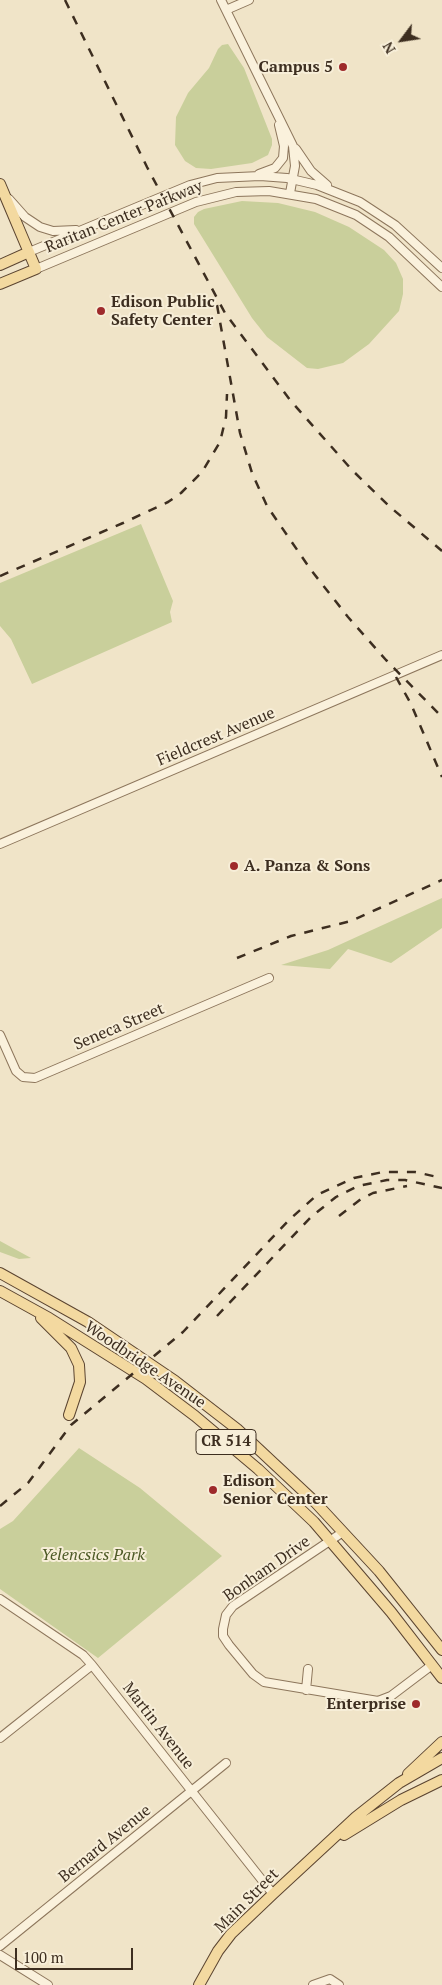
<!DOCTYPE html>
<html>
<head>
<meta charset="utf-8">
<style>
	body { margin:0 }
	#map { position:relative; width:442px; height:1985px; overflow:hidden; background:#f0e4c8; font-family:"PT Serif",serif }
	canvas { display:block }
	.north { position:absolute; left:377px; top:15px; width:50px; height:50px; -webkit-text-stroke:4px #f7eed8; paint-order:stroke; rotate:239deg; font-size:14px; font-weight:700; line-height:20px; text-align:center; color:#3d2e20 }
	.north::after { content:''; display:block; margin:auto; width:18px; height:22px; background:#3d2e20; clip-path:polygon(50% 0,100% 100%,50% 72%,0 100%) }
	.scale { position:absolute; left:15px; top:1948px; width:118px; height:22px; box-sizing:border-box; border:2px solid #3d2e20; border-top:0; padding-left:6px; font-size:15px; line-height:18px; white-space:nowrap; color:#3d2e20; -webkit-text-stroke:4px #f7eed8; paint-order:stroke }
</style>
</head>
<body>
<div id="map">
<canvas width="442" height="1985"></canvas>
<div class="north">N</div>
<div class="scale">100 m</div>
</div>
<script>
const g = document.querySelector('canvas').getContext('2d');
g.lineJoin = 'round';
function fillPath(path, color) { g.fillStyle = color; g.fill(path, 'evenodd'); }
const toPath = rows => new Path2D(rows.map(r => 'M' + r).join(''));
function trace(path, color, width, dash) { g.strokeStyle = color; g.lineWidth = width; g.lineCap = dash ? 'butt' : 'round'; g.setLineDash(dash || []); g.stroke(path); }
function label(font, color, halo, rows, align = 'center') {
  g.font = font + ' "PT Serif",serif'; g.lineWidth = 4; g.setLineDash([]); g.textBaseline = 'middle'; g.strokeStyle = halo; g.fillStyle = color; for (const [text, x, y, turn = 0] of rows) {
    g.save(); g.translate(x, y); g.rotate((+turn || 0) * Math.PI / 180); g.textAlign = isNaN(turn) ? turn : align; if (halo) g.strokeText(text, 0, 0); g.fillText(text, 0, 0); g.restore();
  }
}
fillPath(toPath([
	[228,44,244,68,272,139,272,145,268,155,252,163,211,169,196,168,185,161,175,145,176,117,188,93,209,68,218,49,222,45],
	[242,201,278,203,315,212,349,227,384,250,396,263,403,279,403,294,399,311,369,344,343,363,318,369,307,368,267,337,252,318,194,224,194,217,198,212,204,209],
	[141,524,173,601,170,612,172,622,32,684,11,639,0,626,0,583],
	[442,898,442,928,391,963,348,949,330,969,281,965,328,950],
	[0,1242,0,1241,31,1258,19,1259,0,1252],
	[79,1448,140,1488,222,1556,98,1658,0,1589,0,1529,13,1521]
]), '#c9cf9b');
const minor = toPath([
	[221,0,293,146,295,166,290,193],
	[226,10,249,0],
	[296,149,311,171,327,185],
	[259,174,275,168,283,158,284,146,279,125],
	[9,199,25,217,40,227,53,231,76,230],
	[29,252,190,185,217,178,260,176,287,178,317,185,360,202,395,225,442,268],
	[36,269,196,202,236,192,269,191,316,199,356,215,389,237,442,287],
	[0,844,442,655],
	[0,1035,16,1071,23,1077,35,1078,269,978],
	[343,1532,233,1606,226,1615,223,1629,223,1636,229,1645,253,1674,264,1682,378,1701,391,1696,432,1665],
	[0,1599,83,1655,92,1665,273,1894],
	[306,1690,308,1669],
	[0,1738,92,1665],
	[0,1946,226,1763],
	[0,1955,48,1985],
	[313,1985,330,1979,339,1985]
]);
const major = toPath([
	[0,184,36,269,0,284],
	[0,265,29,252],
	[0,1273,88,1322,175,1381,237,1429,315,1502,379,1571,442,1650],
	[0,1291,49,1318,146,1379,195,1416,258,1469,314,1522,391,1612,442,1678],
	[41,1318,71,1348,79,1365,80,1382,69,1415],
	[408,1774,442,1742],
	[344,1835,401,1800,442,1780],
	[199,1985,218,1951,231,1934,273,1894,356,1817,399,1783,442,1758]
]);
trace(minor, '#8d765c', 10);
trace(major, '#5b4430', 12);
trace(minor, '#faf1dc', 8);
trace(major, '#f3d9a0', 10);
trace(toPath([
	[65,0,147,167,225,313,290,400,352,470,389,506,442,551],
	[217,305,240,433,252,473,267,506,311,570,348,617,386,660,442,717],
	[0,576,123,523,168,502,181,493,202,472,220,442,226,417,227,394],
	[396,677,411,704,442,777],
	[237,958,291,936,351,921,442,880],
	[339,1216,361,1199,373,1193,407,1186],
	[217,1316,311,1217,336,1197,358,1186,387,1180,405,1180,442,1188],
	[0,1506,28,1483,71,1425,183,1332,289,1220,317,1195,354,1178,383,1172,415,1172,442,1178]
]), '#3d2e20', 2.5, [9, 9]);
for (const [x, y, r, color] of [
	[343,67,5,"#9e2a2b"],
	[101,311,5,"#9e2a2b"],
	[234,866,5,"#9e2a2b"],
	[213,1490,5,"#9e2a2b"],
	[416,1704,5,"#9e2a2b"]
]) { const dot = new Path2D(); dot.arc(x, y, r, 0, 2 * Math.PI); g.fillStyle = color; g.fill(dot); trace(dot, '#f7eed8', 2); }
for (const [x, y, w] of [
	[226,1442,60]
]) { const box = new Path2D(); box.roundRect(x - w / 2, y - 12.5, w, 25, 4); g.fillStyle = '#f7eed8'; g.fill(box); trace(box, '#3d2e20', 1); }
label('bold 15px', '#3d2e20', null, [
	["CR 514",226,1442]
]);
label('bold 16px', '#3d2e20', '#f7eed8', [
	["Campus 5",333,67,"right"],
	["Edison Public",111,302],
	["Safety Center",111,320],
	["A. Panza & Sons",244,866],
	["Edison",223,1481],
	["Senior Center",223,1499],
	["Enterprise",406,1704,"right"]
], 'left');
label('16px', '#3d2e20', '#f7eed8', [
	["Raritan Center Parkway",124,217,-22],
	["Fieldcrest Avenue",216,737,-23],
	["Seneca Street",119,1027,-23],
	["Woodbridge Avenue",145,1365,34],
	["Bonham Drive",267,1569,-35],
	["Martin Avenue",158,1726,52],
	["Bernard Avenue",105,1844,-39],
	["Main Street",247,1901,-45]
]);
label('italic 16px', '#4d5a26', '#f7eed8', [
	["Yelencsics Park",93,1555]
]);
</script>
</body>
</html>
